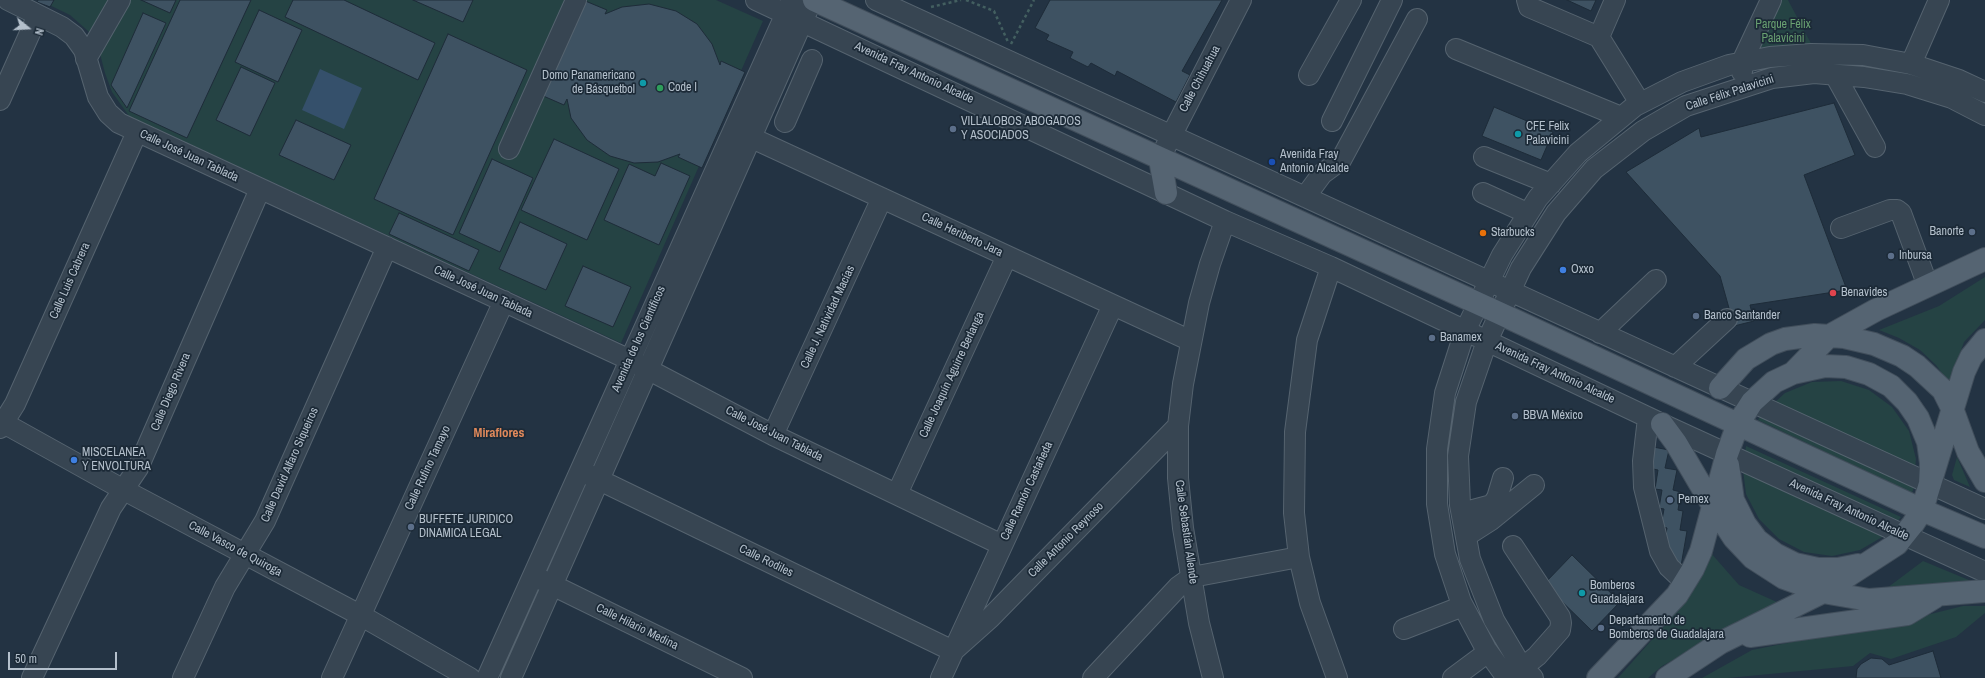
<!DOCTYPE html>
<html>
<head>
<meta charset="utf-8">
<style>
	body { margin:0 }
	#map { position:relative; width:1985px; height:678px; overflow:hidden; background:#233343; font-family:"Archivo Narrow",sans-serif }
	canvas { display:block }
	.north { position:absolute; left:8px; top:8px; width:40px; height:40px; -webkit-text-stroke:3px #1c2a37; paint-order:stroke; rotate:108deg; font-size:11px; font-weight:700; line-height:16px; text-align:center; color:#b4c0cc }
	.north::after { content:''; display:block; margin:auto; width:14px; height:18px; background:#b4c0cc; clip-path:polygon(50% 0,100% 100%,50% 72%,0 100%) }
	.scale { position:absolute; left:8px; top:652px; width:109px; height:18px; box-sizing:border-box; border:2px solid #b4c0cc; border-top:0; padding-left:5px; font-size:12px; line-height:14px; white-space:nowrap; color:#b4c0cc; -webkit-text-stroke:3px #1c2a37; paint-order:stroke }
</style>
</head>
<body>
<div id="map">
<canvas width="1985" height="678"></canvas>
<div class="north">N</div>
<div class="scale">50 m</div>
</div>
<script>
const g = document.querySelector('canvas').getContext('2d');
g.lineJoin = 'round';
function fillPath(path, color) { g.fillStyle = color; g.fill(path, 'evenodd'); }
const toPath = rows => new Path2D(rows.map(r => 'M' + r).join(''));
function trace(path, color, width, dash) { g.strokeStyle = color; g.lineWidth = width; g.lineCap = dash ? 'butt' : 'round'; g.setLineDash(dash || []); g.stroke(path); }
function label(font, color, halo, rows, align = 'center') {
  g.font = font + ' "Archivo Narrow",sans-serif'; g.lineWidth = 3.5; g.setLineDash([]); g.textBaseline = 'middle'; g.strokeStyle = halo; g.fillStyle = color; for (const [text, x, y, turn = 0] of rows) {
    g.save(); g.translate(x, y); g.rotate((+turn || 0) * Math.PI / 180); g.textAlign = isNaN(turn) ? turn : align; if (halo) g.strokeText(text, 0, 0); g.fillText(text, 0, 0); g.restore();
  }
}
fillPath(toPath([
	[39,0,716,0,763,21,621,343,129,116,112,92,105,73,98,46,88,31,70,15],
	[1775,0,1788,0,1815,51,1753,53],
	[1985,277,1985,320,1964,342,1949,383,1936,365,1920,350,1899,338,1879,330,1939,306],
	[1841,381,1869,390,1892,407,1909,431,1916,459,1915,469,1773,404,1785,393,1812,382],
	[1763,412,1915,484,1912,493,1758,420],
	[1746,446,1901,517,1896,523,1745,453],
	[1957,457,1970,487,1954,480,1952,475],
	[1743,470,1884,536,1860,550,1832,556,1804,552,1779,539,1759,519,1746,494],
	[1710,552,1739,585,1779,603,1662,666,1648,678,1618,678,1689,598],
	[1923,561,1976,583,1887,588],
	[1963,606,1985,606,1985,613,1956,637,1891,659,1870,653,1853,666,1728,678,1702,678,1752,650,1923,616]
]), '#254344');
fillPath(toPath([
	[320,69,362,88,344,129,302,110]
]), '#35506b');
const building = toPath([
	[38,0,54,0,50,7,37,2,38,0],
	[141,0,176,0,170,13,141,0],
	[180,0,251,0,187,138,129,111,180,0],
	[293,0,344,0,435,43,418,80,285,17,293,0],
	[413,0,473,0,463,22,413,0],
	[583,0,607,10,605,14,622,7,649,4,676,11,697,24,712,44,720,65,721,61,745,72,702,168,678,157,680,154,658,162,634,163,610,156,587,140,571,118,567,99,564,105,541,95,583,0],
	[1050,0,1222,0,1182,71,1190,75,1176,102,1117,71,1115,76,1091,63,1088,67,1070,58,1073,52,1046,40,1049,35,1035,28,1050,0],
	[1567,0,1596,0,1591,11,1567,0],
	[259,10,302,30,278,82,235,62,259,10],
	[143,13,166,23,127,108,111,85,143,13],
	[448,34,527,70,453,235,374,199,448,34],
	[241,67,275,83,250,136,216,120,241,67],
	[1834,103,1855,155,1804,175,1847,290,1750,305,1754,321,1734,326,1720,276,1626,172,1699,128,1701,137,1834,103],
	[1494,107,1553,132,1541,160,1482,136,1494,107],
	[296,120,351,145,334,180,279,155,296,120],
	[554,139,619,169,587,240,521,210,554,139],
	[492,159,533,178,500,252,459,233,492,159],
	[661,163,690,176,659,245,604,220,629,164,655,176,661,163],
	[399,213,479,250,469,271,389,234,399,213],
	[520,222,567,244,546,290,499,269,520,222],
	[583,266,631,287,613,327,565,306,583,266],
	[1648,446,1669,450,1665,468,1677,470,1673,490,1681,492,1678,510,1683,511,1680,530,1687,531,1681,566,1661,563,1667,528,1661,526,1664,509,1659,508,1662,490,1655,489,1658,470,1644,467,1648,446],
	[1572,555,1620,602,1592,631,1544,584,1572,555],
	[1933,651,1941,678,1856,678,1857,669,1861,664,1871,658,1882,659,1889,665,1933,651]
]);
fillPath(building, '#3e5262');
trace(building, '#1e2c39', 1);
const minor = toPath([
	[8,0,62,27,74,36,84,50,98,97,108,113,119,123,630,360,773,435,1002,545],
	[756,0,1225,221,1331,267,1662,424,1985,572],
	[876,0,1985,509],
	[1527,0,1529,7,1599,37,1640,103],
	[1599,37,1615,0],
	[1456,49,1621,117],
	[86,59,120,0],
	[1911,64,1939,0],
	[1742,72,1742,62,1771,0],
	[1309,75,1351,0],
	[1835,75,1875,147],
	[0,100,38,15],
	[1332,121,1392,0],
	[785,122,812,60],
	[739,132,1191,341],
	[1165,148,1241,0],
	[509,149,576,0],
	[1484,157,1551,184],
	[1483,193,1527,213],
	[1305,197,1322,174,1341,160,1417,19],
	[1841,228,1890,210,1897,210,1901,213,1928,286],
	[1331,267,1307,340,1295,432,1294,513,1299,557,1310,603,1337,678],
	[1600,333,1656,280],
	[1675,367,1727,319],
	[1648,418,1643,461,1644,487,1660,551,1669,567,1685,582],
	[0,421,124,490,360,615,470,678],
	[0,428,15,404,137,132],
	[773,435,882,198],
	[587,474,953,651,990,618,1178,426],
	[897,494,1007,256],
	[1462,513,1492,505,1497,498,1503,478],
	[1466,536,1491,520,1534,485],
	[540,579,742,678],
	[1404,629,1463,606],
	[1513,675,1537,656,1560,630,1561,623,1560,617,1513,546],
	[32,678,111,508,138,468,260,189],
	[183,678,225,587,265,521,387,247],
	[332,678,504,301],
	[487,678,792,0],
	[511,678,808,9],
	[941,678,1113,305],
	[1093,678,1178,587,1192,577,1299,557],
	[1213,678,1199,623,1183,528,1178,478,1178,426,1183,384,1199,303,1210,264,1225,221],
	[1453,678,1488,652],
	[1507,678,1486,649,1461,602,1445,554,1437,504,1437,449,1445,393,1465,331,1502,255,1538,198,1578,153,1635,106,1682,82,1729,65,1770,57,1811,54,1863,55,1911,64,1959,80,1985,92],
	[1533,678,1520,664,1494,620,1470,559,1460,505,1458,456,1466,402,1487,341,1521,268,1556,213,1594,169,1643,131,1686,106,1772,78,1814,73,1864,77,1907,84,1952,98,1985,115]
]);
const major = toPath([
	[814,0,1499,313,1922,510,1985,537],
	[1160,159,1166,193],
	[1793,373,1829,336,1876,310,1985,259],
	[1720,388,1746,359,1771,344,1785,339,1815,335,1844,337,1874,344,1902,356,1917,366,1943,390,1952,408,1968,452,1985,481],
	[1662,424,1676,443,1713,506,1734,538,1753,558,1784,578,1823,592,1869,600,1985,591],
	[1728,465,1733,500,1745,524,1757,540,1775,554,1795,564,1818,569,1838,569,1858,565],
	[1750,636,1907,614,1935,597],
	[1598,678,1677,595,1693,569,1701,551,1727,454,1738,424,1752,402,1774,382,1793,373,1825,366,1846,367,1869,374,1891,386,1907,402,1918,418,1928,442,1931,463,1930,484],
	[1667,678,1720,643,1823,592,1897,544,1913,524,1922,510,1964,372,1971,357,1985,340]
]);
trace(minor, '#55636f', 22);
trace(major, '#414e5b', 24);
trace(toPath([
	[966,0,994,11,1008,42],
	[931,7,961,0],
	[1011,44,1034,0]
]), '#435f60', 2.5, [3, 3]);
trace(minor, '#374552', 20);
trace(major, '#556472', 22);
for (const [x, y, r, color] of [
	[643,83,4,"#0f9aa8"],
	[660,88,4,"#2e9e5b"],
	[953,129,4,"#5c6f8a"],
	[1518,134,4,"#0f9aa8"],
	[1272,162,4,"#1a4fb4"],
	[1972,232,4,"#5c6f8a"],
	[1483,233,4,"#e8710a"],
	[1891,256,4,"#5c6f8a"],
	[1563,270,4,"#3f7fe0"],
	[1833,293,4,"#e0444e"],
	[1696,316,4,"#5c6f8a"],
	[1432,338,4,"#5c6f8a"],
	[1515,416,4,"#5c6f8a"],
	[74,460,4,"#3f7fe0"],
	[1670,500,4,"#5c6f8a"],
	[411,527,4,"#5c6f8a"],
	[1582,593,4,"#0f9aa8"],
	[1601,628,4,"#5c6f8a"]
]) { const dot = new Path2D(); dot.arc(x, y, r, 0, 2 * Math.PI); g.fillStyle = color; g.fill(dot); trace(dot, '#1c2a37', 1.5); }
label('12px', '#69a071', '#1c2a37', [
	["Parque Félix",1783,25],
	["Palavicini",1783,39]
]);
label('12px', '#b4c0cc', '#1c2a37', [
	["Avenida Fray Antonio Alcalde",914,73,25],
	["Calle Chihuahua",1200,79,-62],
	["Calle Félix Palavicini",1730,93,-18],
	["Calle José Juan Tablada",189,156,25],
	["Calle Heriberto Jara",962,235,25],
	["Calle Luis Cabrera",70,281,-66],
	["Calle José Juan Tablada",483,292,25],
	["Calle J. Natividad Macías",828,317,-65],
	["Avenida de los Científicos",639,339,-66],
	["Avenida Fray Antonio Alcalde",1555,373,25],
	["Calle Joaquín Aguirre Berlanga",952,375,-65],
	["Calle Diego Rivera",171,392,-67],
	["Calle José Juan Tablada",774,434,27],
	["Calle David Alfaro Siqueiros",290,465,-66],
	["Calle Rufino Tamayo",428,468,-65],
	["Calle Ramón Castañeda",1027,491,-65],
	["Avenida Fray Antonio Alcalde",1849,510,25],
	["Calle Sebastián Allende",1186,532,82],
	["Calle Antonio Reynoso",1066,540,-45],
	["Calle Vasco de Quiroga",235,549,28],
	["Calle Rodiles",766,561,26],
	["Calle Hilario Medina",637,627,26]
]);
label('12px', '#b4c0cc', '#1c2a37', [
	["Domo Panamericano",635,76,"right"],
	["de Básquetbol",635,90,"right"],
	["Code I",668,88],
	["VILLALOBOS ABOGADOS",961,122],
	["Y ASOCIADOS",961,136],
	["CFE Felix",1526,127],
	["Palavicini",1526,141],
	["Avenida Fray",1280,155],
	["Antonio Alcalde",1280,169],
	["Banorte",1964,232,"right"],
	["Starbucks",1491,233],
	["Inbursa",1899,256],
	["Oxxo",1571,270],
	["Benavides",1841,293],
	["Banco Santander",1704,316],
	["Banamex",1440,338],
	["BBVA México",1523,416],
	["MISCELANEA",82,453],
	["Y ENVOLTURA",82,467],
	["Pemex",1678,500],
	["BUFFETE JURIDICO",419,520],
	["DINAMICA LEGAL",419,534],
	["Bomberos",1590,586],
	["Guadalajara",1590,600],
	["Departamento de",1609,621],
	["Bomberos de Guadalajara",1609,635]
], 'left');
label('bold 13px', '#e0895b', '#1c2a37', [
	["Miraflores",499,434]
]);
</script>
</body>
</html>
